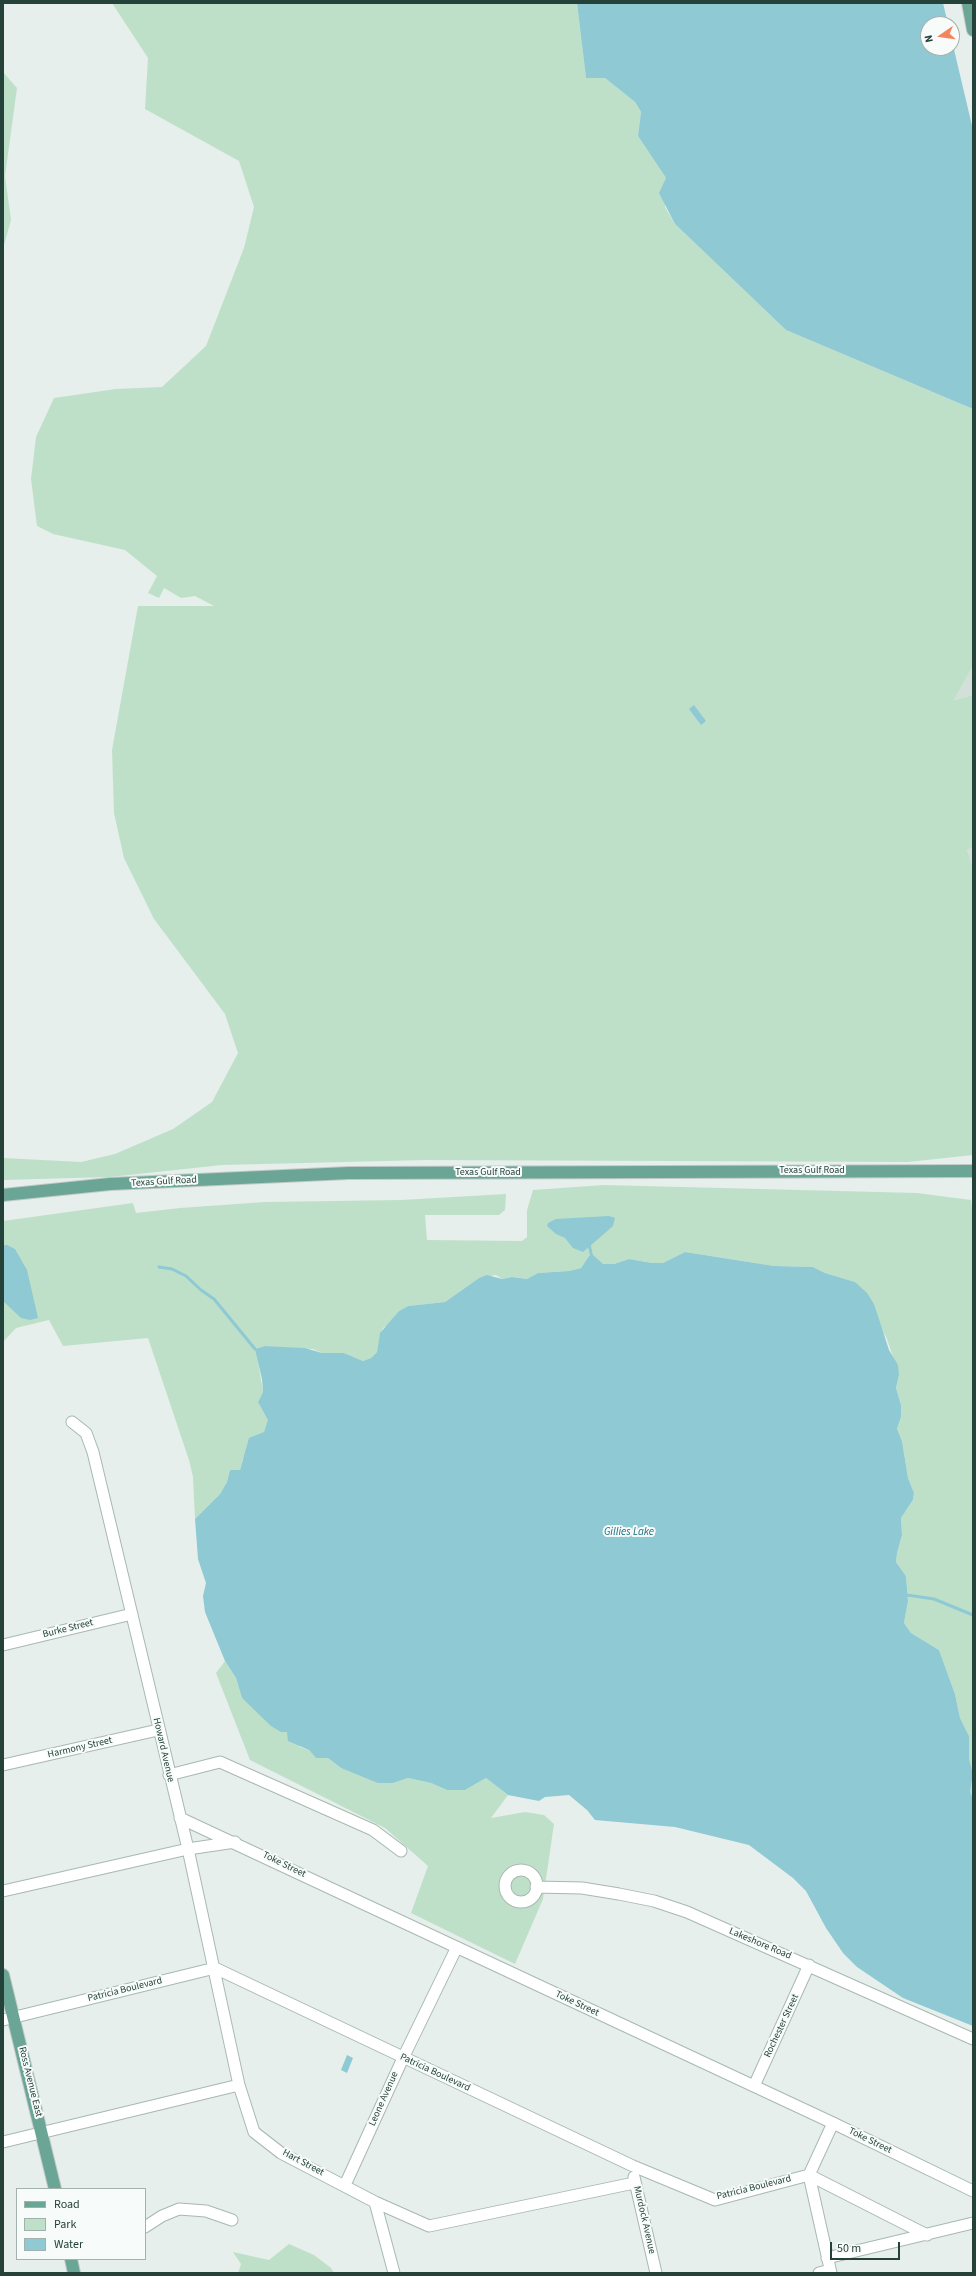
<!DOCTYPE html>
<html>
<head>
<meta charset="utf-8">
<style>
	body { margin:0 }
	#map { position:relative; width:976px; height:2276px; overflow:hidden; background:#e6efeb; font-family:"Source Sans 3",sans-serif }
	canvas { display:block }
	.frame { position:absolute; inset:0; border:4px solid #24423a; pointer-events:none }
	.legend { position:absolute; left:16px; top:2188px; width:130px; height:72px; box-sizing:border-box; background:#f7fbf9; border:1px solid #a3b1ad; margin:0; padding:5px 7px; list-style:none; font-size:12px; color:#24423a }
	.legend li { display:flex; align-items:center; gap:8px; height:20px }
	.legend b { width:20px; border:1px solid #a3b1ad }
	.north { position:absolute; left:920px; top:16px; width:40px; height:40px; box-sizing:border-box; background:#f7fbf9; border:1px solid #a3b1ad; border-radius:50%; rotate:257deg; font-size:11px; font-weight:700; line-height:16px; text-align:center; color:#24423a }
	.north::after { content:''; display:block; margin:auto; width:14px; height:18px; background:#f4845f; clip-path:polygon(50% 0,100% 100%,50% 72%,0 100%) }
	.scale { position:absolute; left:830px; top:2242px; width:70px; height:18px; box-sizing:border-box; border:2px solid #24423a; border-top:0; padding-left:5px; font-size:12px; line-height:14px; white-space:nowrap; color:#24423a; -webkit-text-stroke:3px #f7fbf9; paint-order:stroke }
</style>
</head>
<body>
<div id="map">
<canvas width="976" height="2276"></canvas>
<div class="frame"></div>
<ul class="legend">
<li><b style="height:5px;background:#6aa596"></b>Road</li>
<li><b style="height:11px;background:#bfe0c8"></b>Park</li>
<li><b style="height:11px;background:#8ec9d4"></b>Water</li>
</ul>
<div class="north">N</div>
<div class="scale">50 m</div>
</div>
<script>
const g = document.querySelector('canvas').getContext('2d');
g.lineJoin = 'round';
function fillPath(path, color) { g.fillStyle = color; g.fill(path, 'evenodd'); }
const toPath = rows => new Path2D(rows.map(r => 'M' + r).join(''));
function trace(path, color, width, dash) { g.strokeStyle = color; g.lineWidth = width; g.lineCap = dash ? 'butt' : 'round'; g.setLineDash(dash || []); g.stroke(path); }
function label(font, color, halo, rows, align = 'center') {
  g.font = font + ' "Source Sans 3",sans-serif'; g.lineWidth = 4; g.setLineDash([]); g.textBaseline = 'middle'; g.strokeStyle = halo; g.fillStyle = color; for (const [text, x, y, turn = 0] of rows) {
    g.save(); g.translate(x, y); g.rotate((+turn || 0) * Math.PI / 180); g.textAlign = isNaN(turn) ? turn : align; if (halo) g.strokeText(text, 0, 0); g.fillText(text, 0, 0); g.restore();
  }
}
fillPath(toPath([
	[973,666,973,695,954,700],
	[973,847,973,868,967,850]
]), '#d4dfda');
fillPath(toPath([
	[112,3,577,3,586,78,605,78,635,102,641,112,638,136,666,178,665,207,675,224,786,330,973,409,973,666,954,700,973,695,973,847,967,850,973,868,973,1155,908,1162,426,1160,222,1165,110,1177,3,1180,3,1158,81,1162,115,1154,173,1129,212,1102,238,1053,225,1014,154,919,124,858,114,813,112,750,138,606,214,606,195,596,181,598,164,588,159,598,148,593,157,576,125,550,53,534,37,526,31,479,36,437,54,398,116,389,162,387,206,346,244,248,254,207,239,161,145,109,148,58],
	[3,72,17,88,5,176,11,220,3,249],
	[604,1185,917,1193,971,1200,973,1217,973,1799,970,1792,973,1774,969,1759,969,1736,960,1718,955,1694,939,1650,911,1633,904,1623,908,1601,906,1576,896,1562,897,1553,902,1535,901,1518,913,1500,914,1493,908,1478,902,1441,897,1429,901,1417,901,1405,896,1388,899,1375,887,1339,855,1282,825,1273,813,1267,774,1266,685,1252,663,1263,652,1263,629,1259,614,1264,603,1264,589,1256,581,1268,569,1271,538,1273,527,1279,512,1277,502,1279,496,1275,479,1278,445,1302,408,1306,399,1311,389,1324,383,1328,380,1334,377,1352,371,1358,363,1361,344,1353,322,1353,313,1349,265,1346,256,1349,263,1392,258,1402,269,1420,264,1432,243,1459,240,1470,230,1470,227,1482,220,1494,195,1519,193,1477,189,1460,148,1338,63,1346,49,1320,16,1328,3,1342,3,1221,133,1203,136,1213,180,1208,265,1202,401,1200,506,1194,505,1210,499,1215,425,1215,427,1240,522,1241,527,1237,527,1210,533,1190],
	[225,1661,236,1678,242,1698,287,1732,300,1747,309,1750,317,1758,328,1758,341,1768,393,1783,408,1778,431,1783,447,1790,465,1790,486,1778,508,1795,491,1818,525,1812,544,1815,554,1824,543,1899,515,1964,411,1913,428,1866,385,1828,250,1760,216,1673],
	[289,2244,314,2255,331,2268,334,2273,238,2273,241,2264,233,2252,269,2260]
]), '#bfe0c8');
fillPath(toPath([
	[577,3,943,3,948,24,928,24,928,48,952,48,952,41,973,130,973,409,786,330,675,224,659,193,666,178,638,136,641,112,635,102,605,78,586,78],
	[694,705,706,721,701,725,689,709],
	[609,1216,615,1218,613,1226,583,1252,573,1248,565,1238,556,1234,547,1226,548,1223,556,1219],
	[3,1245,7,1245,15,1249,27,1270,38,1318,30,1320,21,1318,3,1301],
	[685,1252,774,1266,813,1267,825,1273,855,1282,867,1293,874,1304,889,1350,898,1365,899,1375,896,1388,901,1405,901,1417,897,1429,902,1441,908,1478,914,1493,913,1500,901,1518,902,1535,897,1553,896,1562,906,1576,908,1601,904,1623,911,1633,939,1650,955,1694,960,1718,969,1736,969,1759,973,1774,970,1792,973,1799,973,2026,903,1998,857,1967,843,1953,826,1928,806,1891,793,1878,749,1845,675,1827,595,1820,587,1810,569,1795,545,1797,539,1801,508,1795,486,1778,465,1790,447,1790,431,1783,408,1778,393,1783,378,1783,341,1768,328,1758,316,1758,309,1750,288,1741,287,1732,281,1732,271,1726,242,1698,236,1678,225,1661,205,1612,203,1596,206,1583,198,1559,195,1519,220,1494,227,1482,230,1470,240,1470,249,1438,264,1432,268,1420,258,1402,263,1392,262,1379,255,1349,265,1346,305,1348,322,1353,344,1353,363,1361,371,1358,377,1352,380,1333,399,1311,408,1306,445,1302,479,1278,487,1275,502,1279,512,1277,527,1279,538,1273,569,1271,581,1268,589,1256,593,1255,603,1264,614,1264,629,1259,652,1263,663,1263],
	[347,2055,353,2058,347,2073,341,2070]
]), '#8ec9d4');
trace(toPath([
	[589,1244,592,1258],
	[159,1267,172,1269,186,1276,201,1290,214,1299,255,1349],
	[907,1595,934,1599,973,1615]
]), '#8ec9d4', 3);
const minor = toPath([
	[72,1422,86,1433,93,1452,188,1849,239,2085,254,2132,281,2153,375,2202,429,2226,634,2183],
	[3,1645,132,1614],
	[3,1765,158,1730],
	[169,1775,220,1762,373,1830,401,1851],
	[180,1818,833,2123,973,2191],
	'505 1886a16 16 0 1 1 32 0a16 16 0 1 1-32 0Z',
	[536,1887,582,1888,619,1894,654,1901,687,1912,973,2039],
	[3,1891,188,1849,235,1842],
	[3,2020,215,1968,633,2166,715,2200,809,2175,833,2123],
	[754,2086,809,1965],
	[3,2142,239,2085],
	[809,2175,927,2235],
	[809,2175,831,2273],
	[634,2177,656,2273],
	[345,2185,403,2058,456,1949],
	[375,2202,394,2273],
	[145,2227,162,2216,179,2209,206,2211,232,2220],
	[827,2258,973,2223],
	[819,2273,830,2270]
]);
const major = toPath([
	[968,3,973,30],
	[3,1195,110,1184,349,1173,973,1171],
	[3,1975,55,2189],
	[71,2259,74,2273]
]);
trace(minor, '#a8b8b2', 13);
trace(major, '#c2cac8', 14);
trace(minor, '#fff', 11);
trace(major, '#6aa596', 12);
label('10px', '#24423a', '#f7fbf9', [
	["Texas Gulf Road",812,1171],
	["Texas Gulf Road",488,1173],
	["Texas Gulf Road",164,1182,-3],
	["Burke Street",68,1629,-14],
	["Harmony Street",80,1748,-13],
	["Howard Avenue",163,1750,77],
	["Toke Street",284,1865,26],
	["Lakeshore Road",760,1944,23],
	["Patricia Boulevard",125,1990,-14],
	["Toke Street",577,2004,25],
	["Rochester Street",782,2026,-65],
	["Patricia Boulevard",435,2073,25],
	["Ross Avenue East",30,2082,76],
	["Leone Avenue",384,2099,-66],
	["Toke Street",870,2141,26],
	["Hart Street",303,2163,28],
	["Patricia Boulevard",754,2188,-14],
	["Murdock Avenue",644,2220,77]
]);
label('italic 11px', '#1c6f80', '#f7fbf9', [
	["Gillies Lake",629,1533]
]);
</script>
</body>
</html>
